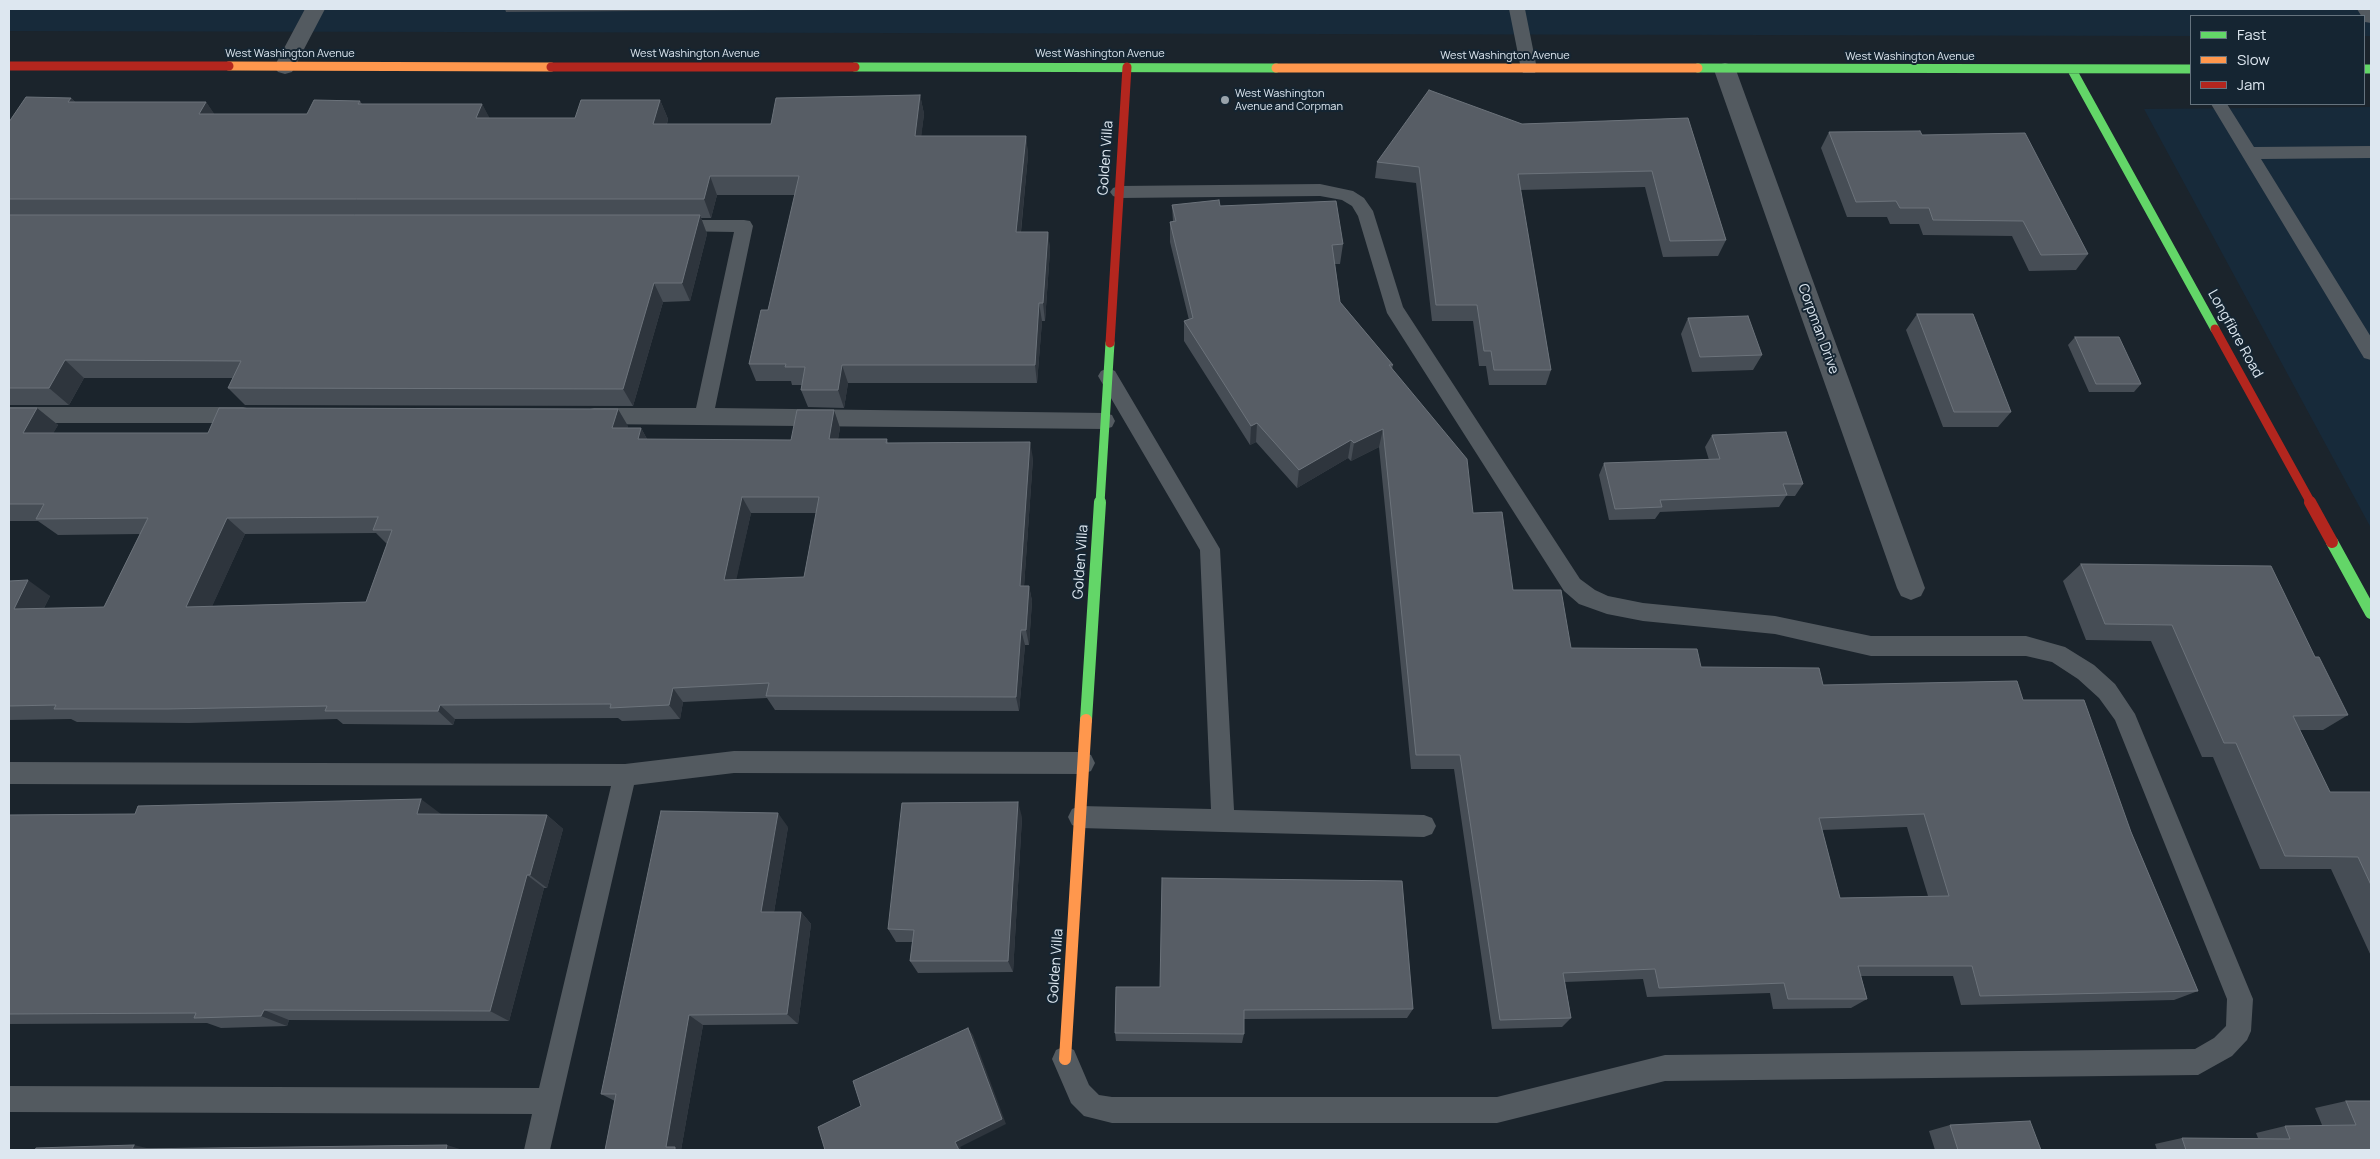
<!DOCTYPE html>
<html>
<head>
<meta charset="utf-8">
<style>
	body { margin:0 }
	#map { position:relative; width:2380px; height:1159px; overflow:hidden; background:#1b242c; font-family:Manrope,sans-serif }
	canvas { display:block }
	.frame { position:absolute; inset:0; border:10px solid #dde7f0; pointer-events:none }
	.legend { position:absolute; left:2190px; top:15px; width:175px; height:90px; box-sizing:border-box; background:#152532; border:1px solid #65737e; margin:0; padding:6px 9px; list-style:none; font-size:15px; color:#dde7f0 }
	.legend li { display:flex; align-items:center; gap:10px; height:25px }
	.legend b { width:25px; border:1px solid #65737e }
</style>
</head>
<body>
<div id="map">
<canvas width="2380" height="1159"></canvas>
<div class="frame"></div>
<ul class="legend">
<li><b style="height:6px;background:#63d668"></b>Fast</li>
<li><b style="height:6px;background:#ff974d"></b>Slow</li>
<li><b style="height:6px;background:#b3261e"></b>Jam</li>
</ul>
</div>
<script>
const g = document.querySelector('canvas').getContext('2d');
g.lineJoin = 'round';
function fillPath(path, color) { g.fillStyle = color; g.fill(path, 'evenodd'); }
const toPath = rows => new Path2D(rows.map(r => 'M' + r).join(''));
function trace(path, color, width, dash) { g.strokeStyle = color; g.lineWidth = width; g.lineCap = dash ? 'butt' : 'round'; g.setLineDash(dash || []); g.stroke(path); }
function label(font, color, halo, rows, align = 'center') {
  g.font = font + ' Manrope,sans-serif'; g.lineWidth = 4; g.setLineDash([]); g.textBaseline = 'middle'; g.strokeStyle = halo; g.fillStyle = color; for (const [text, x, y, turn = 0] of rows) {
    g.save(); g.translate(x, y); g.rotate((+turn || 0) * Math.PI / 180); g.textAlign = isNaN(turn) ? turn : align; if (halo) g.strokeText(text, 0, 0); g.fillText(text, 0, 0); g.restore();
  }
}
fillPath(toPath([
	[9,9,2371,9,2371,36,2364,36,2364,16,2191,16,2191,36,9,31],
	[2371,107,2371,528,2144,109]
]), '#172a3a');
fillPath(toPath([
	[1509,9,1525,9,1537,69,1535,73,1523,73,1521,69,1509,9],
	[2357,9,2371,9,2371,23,2365,22,2357,9],
	[2211,104,2227,104,2254,147,2371,146,2371,158,2261,159,2371,337,2371,360,2364,358,2211,104],
	[1320,184,1353,191,1364,198,1373,211,1403,307,1580,579,1595,590,1608,596,1643,603,1775,616,1871,636,2026,636,2065,647,2094,665,2115,684,2135,714,2253,999,2251,1031,2247,1040,2232,1056,2198,1075,1665,1081,1497,1123,1112,1123,1084,1116,1071,1103,1052,1059,1056,1050,1065,1046,1074,1050,1089,1085,1099,1095,1112,1097,1497,1097,1665,1055,2195,1049,2214,1038,2226,1026,2227,999,2115,720,2099,698,2078,679,2052,662,2026,656,1871,656,1775,634,1643,621,1607,614,1579,604,1564,591,1387,313,1358,216,1352,206,1342,200,1320,196,1119,198,1113,196,1110,192,1113,188,1119,186,1320,184],
	[676,220,744,220,750,221,753,226,715,408,1105,413,1112,415,1115,421,1112,427,1105,429,594,424,587,422,584,416,587,410,594,408,696,408,734,232,670,231,667,226,670,221,676,220],
	[1108,368,1115,371,1220,549,1234,810,1424,815,1432,818,1436,826,1432,834,1424,837,1223,832,1080,828,1072,825,1068,817,1072,809,1080,806,1211,809,1200,550,1098,376,1101,371,1108,368],
	[9,407,243,407,250,409,253,415,250,421,243,423,9,423,9,407],
	[734,751,1083,752,1091,755,1095,763,1091,771,1083,774,734,773,634,785,550,1150,524,1150,532,1114,9,1112,9,1086,539,1088,611,786,9,784,9,762,625,764,734,751]
]), '#535a60');
fillPath(toPath([
	[305,9,325,9,292,72,285,74,278,72,274,67,305,9],
	[1725,63,1732,65,1736,70,1925,588,1921,596,1911,600,1901,596,1897,588,1714,70,1718,65,1725,63]
]), '#535a60');
trace(toPath([
	[855,67,1276,68],
	[1698,68,2191,69],
	[2364,69,2371,69],
	[2072,70,2215,329],
	[1100,503,1110,343]
]), '#63d668', 9);
trace(toPath([
	[2332,542,2371,613],
	[1086,720,1100,502]
]), '#63d668', 12);
trace(toPath([
	[229,66,551,67],
	[1276,68,1698,68]
]), '#ff974d', 9);
trace(toPath([
	[1065,1059,1086,720]
]), '#ff974d', 12);
trace(toPath([
	[9,66,229,66],
	[551,67,855,67],
	[2215,329,2311,503],
	[1110,343,1127,67]
]), '#b3261e', 9);
trace(toPath([
	[2310,502,2332,542]
]), '#b3261e', 12);
fillPath(toPath([
	[505,9,772,9,771,10,506,12],
	[920,95,924,114,921,136,1026,136,1028,155,1021,232,1048,232,1050,250,1045,321,1042,321,1037,383,848,383,844,408,808,407,801,390,802,385,792,385,791,381,756,381,749,364,768,310,795,195,717,195,711,218,701,218,707,234,690,301,663,302,633,406,245,405,228,388,233,378,84,378,69,405,9,405,9,408,9,122,71,98,75,102,206,102,214,114,307,114,360,101,362,104,482,104,489,118,575,118,660,100,668,119,667,124,771,124],
	[1688,118,1726,240,1718,256,1663,257,1645,187,1520,190,1551,370,1546,385,1489,385,1486,366,1479,366,1473,321,1432,321,1416,183,1375,178,1377,162,1522,124],
	[1829,132,1922,135,2088,254,2076,270,2029,271,2012,236,1923,235,1919,224,1890,224,1887,217,1847,217,1821,148],
	[1172,205,1220,206,1343,244,1340,264,1335,264,1340,302,1393,365,1392,369,1473,513,1513,590,1571,648,1823,685,2023,700,2131,832,2198,991,2174,1000,1961,1005,1953,976,1861,976,1867,999,1851,1008,1773,1009,1770,993,1647,997,1643,979,1565,982,1571,1018,1562,1027,1492,1029,1454,769,1411,769,1379,447,1351,461,1348,458,1297,488,1256,442,1250,445,1184,341,1184,321,1189,320,1170,242,1170,222,1173,222],
	[1907,827,1928,896,1840,898,1822,830],
	[1917,314,2011,412,1998,427,1943,427,1906,330],
	[1688,318,1762,355,1753,370,1692,372,1681,334],
	[2075,337,2141,384,2134,392,2089,392,2068,345],
	[9,408,37,408,58,425,53,433,208,433,628,426,627,428,641,428,647,439,791,440,834,410,840,428,838,439,887,439,888,443,1033,458,1024,586,1029,586,1032,601,1029,645,1025,645,1019,711,775,710,767,698,683,702,680,719,622,721,618,718,455,719,453,725,343,724,337,719,189,723,77,722,71,719,9,720,9,581,50,596,44,608,104,607,140,534,58,535,38,521,9,521],
	[751,513,816,513,804,577,736,579],
	[376,533,387,544,366,602,212,606,245,534],
	[1712,435,1803,484,1795,496,1786,496,1779,507,1660,512,1655,519,1609,520,1599,475,1604,463,1709,460,1705,447],
	[2081,564,2315,657,2348,715,2323,730,2299,730,2330,792,2371,792,2371,956,2331,869,2260,869,2213,757,2202,757,2151,641,2086,640,2063,581],
	[441,814,547,815,563,829,547,888,544,888,509,1021,289,1020,287,1026,221,1028,207,1023,9,1024,9,815],
	[1022,817,1013,972,918,973,910,961,912,942,896,942,888,929],
	[788,827,774,912,801,912,811,924,798,1024,703,1025,681,1150,682,1150,605,1150,615,1101,601,1094],
	[1116,987,1413,1009,1407,1018,1244,1019,1244,1034,1242,1043,1116,1041,1115,1033],
	[2346,1101,2371,1150,2157,1150,2155,1144,2182,1138,2258,1138,2256,1133,2285,1126,2322,1125,2315,1108],
	[1950,1125,2041,1150,1935,1150,1929,1131]
]), '#464d55');
fillPath(toPath([
	[920,95,924,114,919,155,915,136],
	[71,98,88,117,68,102],
	[660,100,668,119,661,143,653,124],
	[206,102,220,122,199,114],
	[482,104,493,124,476,118],
	[1026,136,1028,155,1019,250,1016,232],
	[710,176,717,195,711,218,704,199],
	[700,215,707,234,690,301,682,283],
	[1048,232,1050,250,1045,321,1043,303],
	[654,283,663,302,633,406,623,389],
	[1039,303,1042,321,1037,383,1035,365],
	[65,360,84,378,69,405,49,388],
	[842,365,848,383,844,408,838,390],
	[37,408,58,425,44,450,23,433],
	[618,409,628,426,622,445,612,428],
	[834,410,840,428,835,456,829,439],
	[1257,423,1256,442,1250,445,1251,426],
	[641,428,650,445,638,439],
	[1383,429,1379,447,1351,461,1354,443],
	[1351,440,1348,458,1297,488,1299,470],
	[1030,442,1033,458,1023,601,1020,586],
	[742,497,751,513,733,595,724,580],
	[227,518,245,534,205,622,186,607],
	[28,580,50,596,36,624,14,609],
	[1029,586,1032,601,1029,645,1026,630],
	[1021,630,1025,645,1019,711,1016,697],
	[673,688,683,702,680,719,669,705],
	[440,705,455,719,453,725,438,711],
	[421,799,441,814,417,814],
	[1018,802,1022,817,1013,972,1008,961],
	[778,813,788,827,772,924,761,912],
	[547,815,563,829,547,888,530,875],
	[527,875,544,888,509,1021,490,1011],
	[801,912,811,924,798,1024,787,1014],
	[264,1010,289,1020,287,1026,261,1016],
	[689,1015,703,1025,681,1150,682,1150,672,1150,666,1147],
	[968,1028,973,1035,1006,1124,960,1147,962,1150,959,1150,955,1142],
	[134,1145,155,1150,132,1149],
	[447,1145,463,1150,446,1150]
]), '#2e353d');
const building = toPath([
	[1429,90,1522,124,1688,118,1726,240,1670,241,1652,171,1518,174,1551,370,1494,370,1491,351,1484,351,1477,305,1436,305,1419,167,1377,162,1429,90],
	[920,95,915,136,1026,136,1016,232,1048,232,1043,303,1039,303,1035,365,842,365,838,390,801,390,805,367,785,367,786,364,749,364,761,310,768,310,799,176,710,176,704,199,9,199,9,122,26,97,71,98,68,102,206,102,199,114,307,114,314,100,360,101,358,104,482,104,476,118,575,118,581,100,660,100,653,124,771,124,776,98,920,95],
	[1920,131,1922,135,2025,133,2088,254,2041,255,2023,221,1933,220,1929,208,1900,208,1896,201,1856,202,1829,132,1920,131],
	[1219,200,1220,206,1336,201,1343,244,1332,245,1340,302,1393,365,1389,365,1467,459,1473,513,1502,512,1513,590,1561,590,1571,648,1697,649,1701,667,1819,668,1823,685,2017,681,2023,700,2084,700,2131,832,2198,991,1980,996,1972,966,1858,966,1867,999,1788,999,1784,983,1659,988,1655,969,1563,973,1571,1018,1500,1020,1460,755,1416,755,1383,429,1354,443,1351,440,1299,470,1257,423,1251,426,1184,321,1193,318,1170,222,1176,221,1172,205,1219,200],
	[1924,814,1949,896,1840,898,1819,818,1924,814],
	[9,215,700,215,682,283,654,283,623,389,228,388,241,361,65,360,49,388,9,388,9,215],
	[1917,314,1973,314,2011,412,1954,412,1917,314],
	[1748,316,1762,355,1700,357,1688,318,1748,316],
	[2075,337,2119,337,2141,384,2096,384,2075,337],
	[9,408,37,408,23,433,208,433,219,408,618,409,612,428,641,428,638,439,791,440,797,410,834,410,829,439,887,439,886,443,1030,442,1020,586,1029,586,1026,630,1021,630,1016,697,766,696,769,683,673,688,669,705,610,708,611,704,440,705,438,711,325,711,327,706,168,709,54,709,56,705,9,706,9,581,28,580,14,609,104,607,148,518,36,519,44,504,9,504,9,408],
	[742,497,819,497,804,577,724,580,742,497],
	[378,517,373,530,392,530,366,602,186,607,227,518,378,517],
	[1786,432,1803,484,1783,484,1787,495,1660,500,1662,507,1615,509,1604,463,1720,459,1712,435,1786,432],
	[2081,564,2271,566,2315,657,2319,657,2348,715,2293,716,2330,792,2371,792,2371,885,2358,857,2285,856,2236,743,2224,743,2172,625,2105,624,2081,564],
	[421,799,417,814,547,815,530,875,527,875,490,1011,264,1010,261,1016,194,1018,196,1013,9,1014,9,815,135,814,138,806,421,799],
	[1018,802,1008,961,910,961,914,930,888,929,902,803,1018,802],
	[661,811,778,813,761,912,801,912,787,1014,689,1015,666,1147,675,1147,675,1150,605,1150,616,1094,601,1094,661,811],
	[1162,878,1402,881,1413,1009,1244,1010,1244,1034,1115,1033,1116,987,1160,987,1162,878],
	[968,1028,1002,1119,955,1142,959,1150,825,1150,818,1127,861,1106,853,1081,968,1028],
	[2346,1101,2371,1101,2371,1150,2186,1150,2182,1138,2290,1139,2285,1126,2356,1125,2346,1101],
	[2030,1121,2041,1150,1958,1150,1950,1125,2030,1121],
	[134,1145,132,1149,447,1145,446,1150,35,1150,36,1148,134,1145]
]);
fillPath(building, '#575d65');
trace(building, '#6c737b', 1);
for (const [x, y, r, color] of [
	[1225,100,5,"#99a3ab"]
]) { const dot = new Path2D(); dot.arc(x, y, r, 0, 2 * Math.PI); g.fillStyle = color; g.fill(dot); trace(dot, '#152532', 2); }
label('11px', '#dde7f0', '#152532', [
	["West Washington Avenue",290,54],
	["West Washington Avenue",695,54],
	["West Washington Avenue",1100,54],
	["West Washington Avenue",1505,56],
	["West Washington Avenue",1910,57]
]);
label('11px', '#dde7f0', '#152532', [
	["West Washington",1235,94],
	["Avenue and Corpman",1235,107]
], 'left');
label('14px', '#dde7f0', '#152532', [
	["Golden Villa",1106,158,-86],
	["Corpman Drive",1818,329,70],
	["Longfibre Road",2235,334,61],
	["Golden Villa",1081,562,-86],
	["Golden Villa",1056,966,-86]
]);
</script>
</body>
</html>
